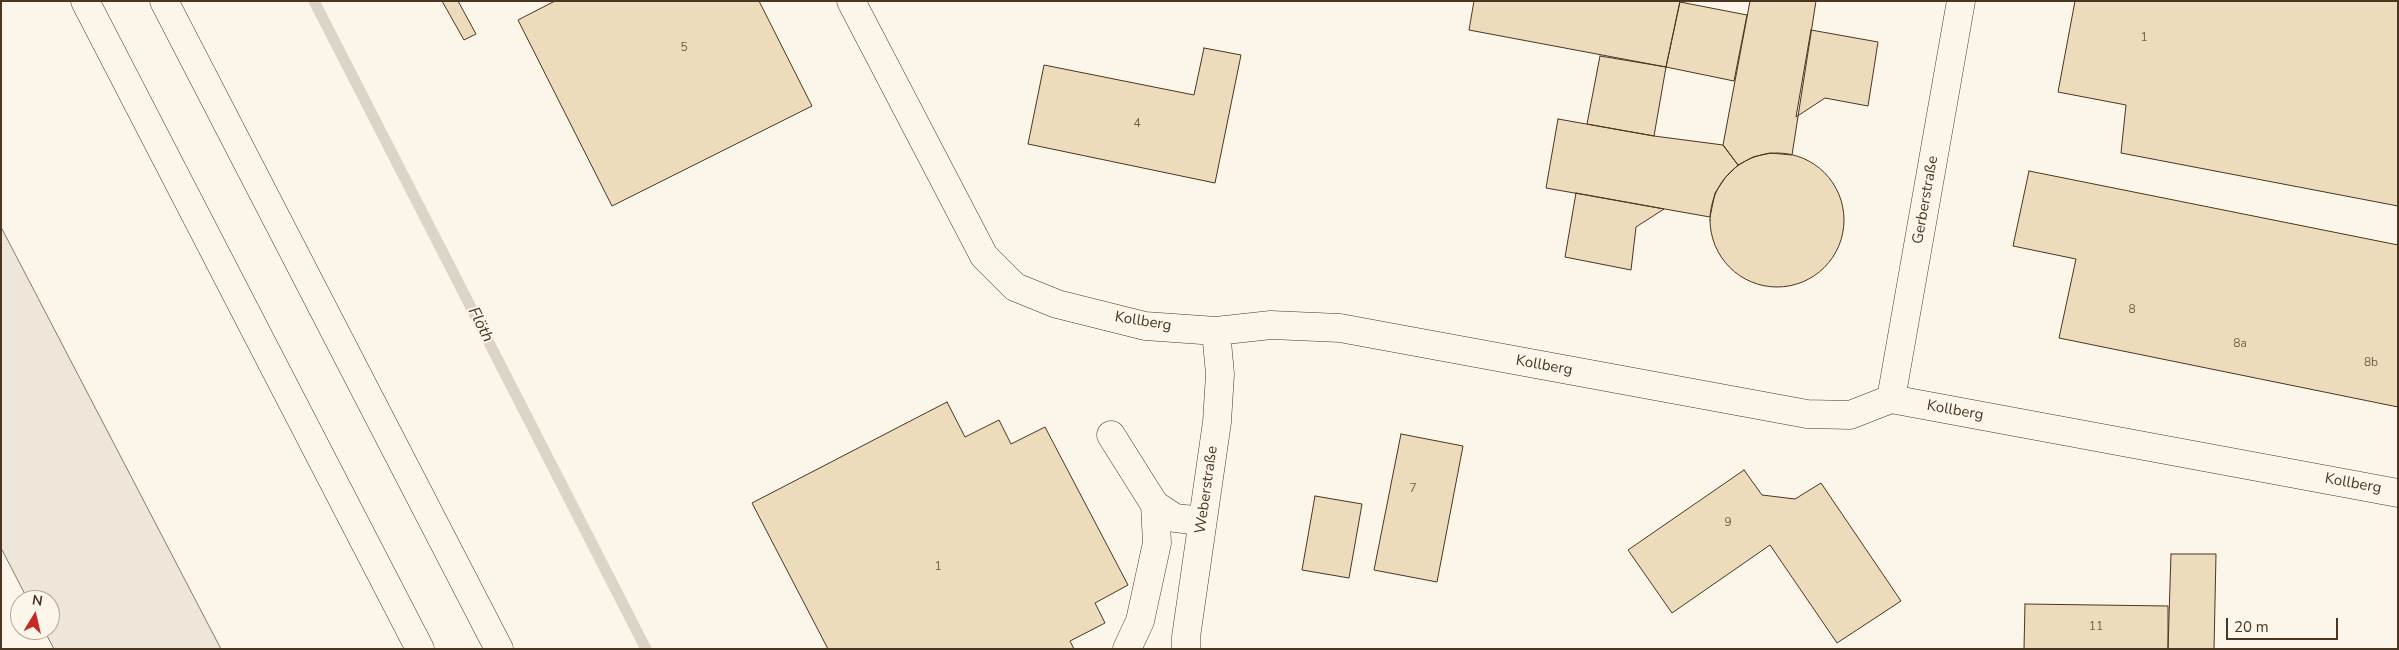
<!DOCTYPE html>
<html>
<head>
<meta charset="utf-8">
<style>
	body { margin:0 }
	#map { position:relative; width:2399px; height:650px; overflow:hidden; background:#fbf6e9; font-family:"Nunito Sans",sans-serif }
	canvas { display:block }
	.frame { position:absolute; inset:0; border:2px solid #4a3520; pointer-events:none }
	.north { position:absolute; left:10px; top:590px; width:50px; height:50px; box-sizing:border-box; background:#fbf6e9; border:1px solid #b4a999; border-radius:50%; rotate:9deg; font-size:14px; font-weight:700; line-height:20px; text-align:center; color:#4a3520 }
	.north::after { content:''; display:block; margin:auto; width:18px; height:22px; background:#c62828; clip-path:polygon(50% 0,100% 100%,50% 72%,0 100%) }
	.scale { position:absolute; left:2226px; top:618px; width:112px; height:22px; box-sizing:border-box; border:2px solid #4a3520; border-top:0; padding-left:6px; font-size:15px; line-height:18px; white-space:nowrap; color:#4a3520; -webkit-text-stroke:4px #fbf6e9; paint-order:stroke }
</style>
</head>
<body>
<div id="map">
<canvas width="2399" height="650"></canvas>
<div class="frame"></div>
<div class="north">N</div>
<div class="scale">20 m</div>
</div>
<script>
const g = document.querySelector('canvas').getContext('2d');
g.lineJoin = 'round';
function fillPath(path, color) { g.fillStyle = color; g.fill(path, 'evenodd'); }
const toPath = rows => new Path2D(rows.map(r => 'M' + r).join(''));
function trace(path, color, width, dash) { g.strokeStyle = color; g.lineWidth = width; g.lineCap = dash ? 'butt' : 'round'; g.setLineDash(dash || []); g.stroke(path); }
function label(font, color, halo, rows, align = 'center') {
  g.font = font + ' "Nunito Sans",sans-serif'; g.lineWidth = 4; g.setLineDash([]); g.textBaseline = 'middle'; g.strokeStyle = halo; g.fillStyle = color; for (const [text, x, y, turn = 0] of rows) {
    g.save(); g.translate(x, y); g.rotate((+turn || 0) * Math.PI / 180); g.textAlign = isNaN(turn) ? turn : align; if (halo) g.strokeText(text, 0, 0); g.fillText(text, 0, 0); g.restore();
  }
}
const green = toPath([
	[1,227,221,649,54,649,44,630,50,630,50,600,28,600,1,548,1,227]
]);
fillPath(green, '#ede6d9');
trace(green, '#887966', 1);
trace(toPath([
	[314,1,646,649]
]), '#dcd4c6', 11);
const building = toPath([
	[442,1,458,1,476,34,464,40,442,1],
	[555,1,759,1,812,106,612,206,518,20,555,1],
	[1474,1,1680,1,1666,67,1469,30,1474,1],
	[1750,1,1816,1,1792,155,1770,153,1753,157,1738,165,1723,145,1750,1],
	[2075,1,2398,1,2398,206,2121,153,2126,105,2058,92,2075,1],
	[1680,2,1747,15,1734,81,1666,67,1680,2],
	[1811,30,1878,42,1868,106,1825,98,1796,117,1811,30],
	[1204,48,1241,55,1215,183,1028,144,1044,65,1194,95,1204,48],
	[1600,56,1666,67,1654,136,1587,124,1600,56],
	[1558,119,1654,136,1723,145,1738,165,1725,178,1715,193,1710,217,1546,188,1558,119],
	'1710 220a67 67 0 1 1 134 0a67 67 0 1 1-134 0Z',
	[2029,171,2398,245,2398,407,2059,338,2076,259,2013,246,2029,171],
	[1576,193,1664,209,1636,227,1631,270,1565,257,1576,193],
	[947,402,965,437,999,420,1011,444,1045,427,1128,585,1095,603,1105,623,1070,641,1074,649,828,649,752,503,947,402],
	[1401,434,1463,446,1437,582,1374,570,1401,434],
	[1744,470,1762,495,1795,499,1821,483,1901,601,1837,643,1770,545,1672,613,1628,550,1744,470],
	[1315,496,1362,504,1349,578,1302,570,1315,496],
	[2171,554,2216,554,2214,649,2168,649,2171,554],
	[2025,604,2168,606,2168,649,2024,649,2025,604]
]);
fillPath(building, '#ecdcbc');
trace(building, '#4a3520', 1);
const minor = toPath([
	[851,1,984,256,1015,287,1057,304,1145,326,1216,331,1271,325,1340,328,1807,414,1850,415,1891,399,2398,493],
	[1891,399,1961,1],
	[1111,435,1155,505,1175,518,1202,521],
	[1127,649,1140,621,1157,543,1155,505],
	[1186,649,1186,637,1217,422,1220,374,1216,331]
]);
const highway = toPath([
	[85,1,420,649],
	[164,1,499,649]
]);
trace(minor, '#4a3520', 29);
trace(highway, '#4a3520', 29);
trace(minor, '#fbf6e9', 28);
trace(highway, '#fbf6e9', 28);
label('12px', '#725f47', null, [
	["1",2144,38],
	["5",684,48],
	["4",1137,124],
	["8",2132,310],
	["8a",2240,344],
	["8b",2371,363],
	["7",1413,489],
	["9",1728,523],
	["1",938,567],
	["11",2096,627]
]);
label('15px', '#4a3520', '#fbf6e9', [
	["Gerberstraße",1926,200,-80],
	["Kollberg",1143,322,9],
	["Kollberg",1544,366,10],
	["Kollberg",1955,411,10],
	["Kollberg",2353,484,10],
	["Weberstraße",1207,490,-82]
]);
label('italic 16px', '#4a3520', '#fbf6e9', [
	["Flöth",480,325,63]
]);
</script>
</body>
</html>
